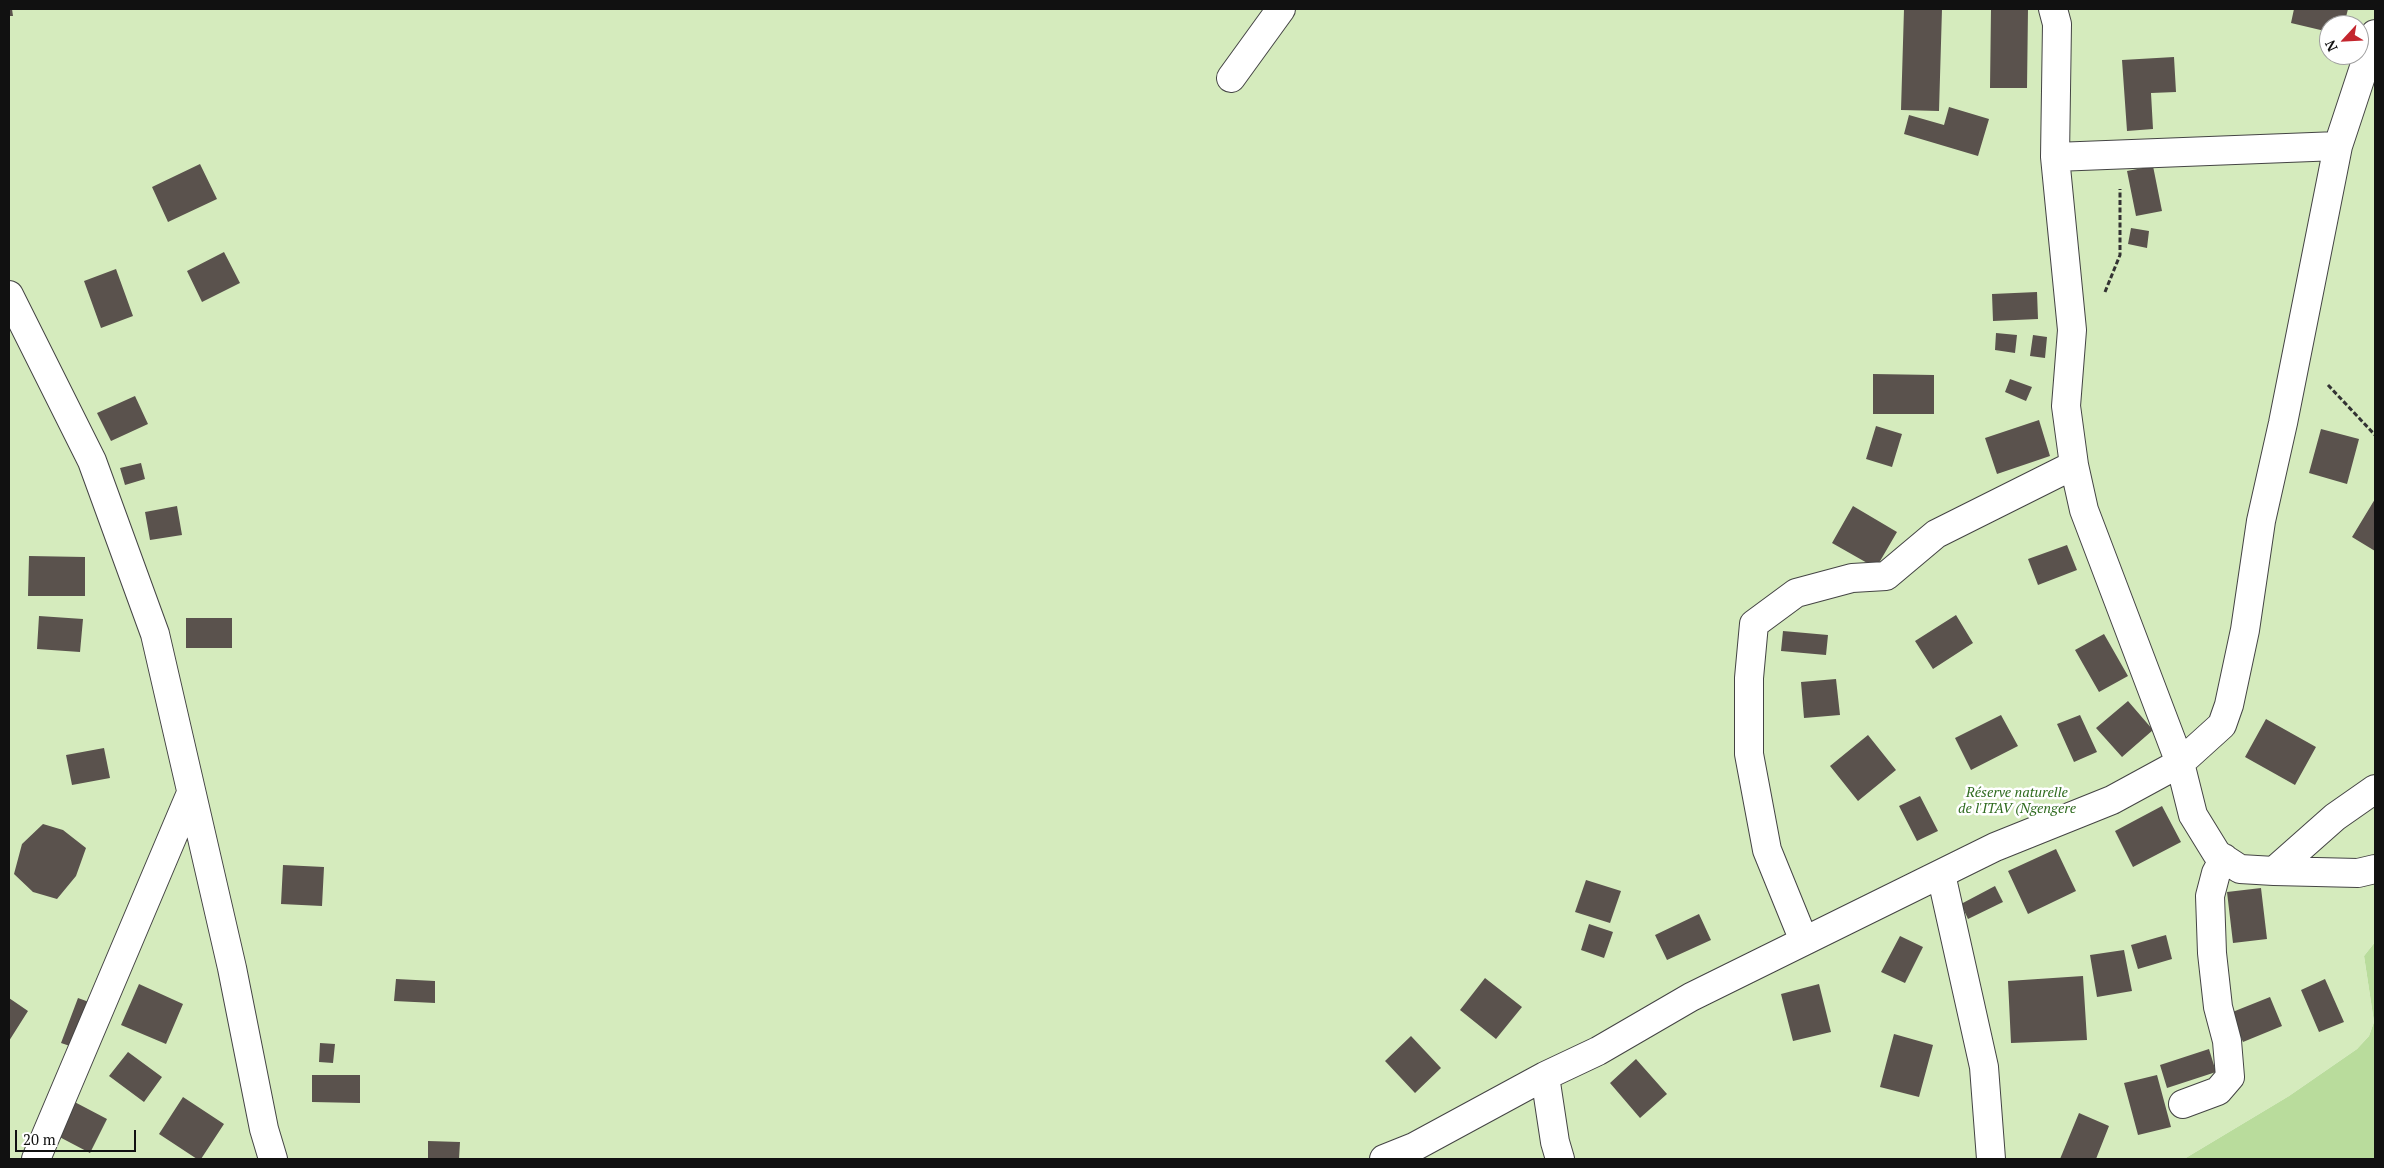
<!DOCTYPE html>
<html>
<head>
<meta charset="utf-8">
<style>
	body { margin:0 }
	#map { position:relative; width:2384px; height:1168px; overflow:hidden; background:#fffdf5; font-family:"PT Serif",serif }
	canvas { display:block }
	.frame { position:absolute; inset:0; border:10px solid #111; pointer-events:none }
	.north { position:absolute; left:2319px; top:15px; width:50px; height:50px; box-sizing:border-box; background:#fff; border:1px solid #a0a0a0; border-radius:50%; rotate:245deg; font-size:14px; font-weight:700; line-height:20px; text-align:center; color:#111 }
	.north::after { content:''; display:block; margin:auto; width:18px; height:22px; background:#c4262e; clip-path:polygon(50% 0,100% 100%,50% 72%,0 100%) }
	.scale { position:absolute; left:15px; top:1130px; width:121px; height:22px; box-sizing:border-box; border:2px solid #111; border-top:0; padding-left:6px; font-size:15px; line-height:18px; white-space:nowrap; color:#111; -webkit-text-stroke:4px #fff; paint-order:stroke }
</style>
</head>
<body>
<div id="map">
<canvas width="2384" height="1168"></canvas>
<div class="frame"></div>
<div class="north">N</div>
<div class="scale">20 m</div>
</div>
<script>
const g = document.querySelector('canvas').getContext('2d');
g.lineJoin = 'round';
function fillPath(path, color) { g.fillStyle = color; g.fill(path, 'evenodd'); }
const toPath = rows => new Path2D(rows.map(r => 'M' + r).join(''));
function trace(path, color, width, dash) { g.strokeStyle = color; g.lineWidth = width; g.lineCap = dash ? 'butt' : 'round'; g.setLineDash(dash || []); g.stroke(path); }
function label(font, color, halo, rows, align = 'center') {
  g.font = font + ' "PT Serif",serif'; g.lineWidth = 5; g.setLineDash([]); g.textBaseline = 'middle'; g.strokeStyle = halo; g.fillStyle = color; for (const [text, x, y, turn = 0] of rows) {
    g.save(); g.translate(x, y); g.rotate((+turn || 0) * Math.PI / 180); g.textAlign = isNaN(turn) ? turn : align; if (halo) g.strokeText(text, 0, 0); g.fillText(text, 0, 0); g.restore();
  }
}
fillPath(toPath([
	[9,9,2375,9,2375,942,2364,956,2374,1022,2369,1036,2357,1049,2289,1096,2184,1159,9,1159],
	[2329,25,2359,25,2359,55,2329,55]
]), '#d5ebbd');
fillPath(toPath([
	[2375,942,2375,1159,2184,1159,2289,1096,2357,1049,2369,1036,2374,1022,2364,956]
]), '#b9dc9c');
fillPath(toPath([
	[9,9,12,9,13,16,9,16],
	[1904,9,1942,9,1939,111,1901,110],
	[1991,9,2028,9,2027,88,1990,88],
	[2294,9,2348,9,2344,25,2329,25,2329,32,2291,23],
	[2174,57,2176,92,2151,93,2153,129,2127,131,2122,60],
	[1949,107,1989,119,1978,156,1904,134,1909,115,1944,125],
	[200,164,217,199,168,222,152,187],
	[2153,166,2162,211,2136,216,2127,171],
	[2131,228,2149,231,2147,248,2128,244],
	[224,252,240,283,202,302,187,271],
	[116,269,133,316,101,328,84,281],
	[2037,292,2038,319,1993,321,1992,294],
	[1996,333,2017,335,2015,353,1995,350],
	[2033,335,2047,337,2045,358,2030,356],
	[1873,374,1934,375,1934,414,1873,414],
	[2010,379,2032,387,2026,401,2005,392],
	[135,396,148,424,111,441,97,413],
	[2039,420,2050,456,1997,474,1985,438],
	[1876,426,1902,434,1892,467,1866,459],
	[2321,429,2359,439,2347,484,2309,473],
	[141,463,145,479,125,485,120,468],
	[2375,499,2375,551,2352,537],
	[177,506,182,535,150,540,145,512],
	[1853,506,1897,532,1876,568,1832,543],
	[2067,545,2077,570,2038,585,2028,559],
	[29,556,85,557,85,596,28,596],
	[1956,615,1973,643,1933,669,1915,641],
	[39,616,83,619,80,652,37,649],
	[186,618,232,618,232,648,186,648],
	[1783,631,1828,635,1826,655,1781,651],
	[2104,634,2128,676,2099,692,2075,650],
	[1836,679,1840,715,1804,718,1801,682],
	[2128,701,2153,730,2122,757,2096,728],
	[2001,715,2018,746,1971,770,1955,738],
	[2080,715,2097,752,2074,762,2057,724],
	[2266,719,2316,747,2295,785,2245,757],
	[1868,735,1896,770,1858,801,1830,766],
	[104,748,110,778,72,785,66,755],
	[1920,796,1938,831,1917,841,1899,806],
	[2162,806,2181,842,2133,867,2115,831],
	[43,824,63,830,86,848,76,876,57,899,33,892,14,874,22,844],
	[2056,849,2076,891,2028,914,2008,871],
	[283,865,324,867,322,906,281,904],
	[1586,880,1621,891,1610,923,1575,912],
	[1995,886,2003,902,1968,919,1961,904],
	[2261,888,2267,939,2233,943,2227,892],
	[1699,914,1711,940,1667,960,1655,935],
	[1589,924,1613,932,1604,958,1581,950],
	[2166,935,2172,959,2138,969,2131,945],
	[1900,936,1923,947,1905,983,1881,972],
	[2124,950,2132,991,2097,997,2090,955],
	[2083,976,2087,1040,2011,1043,2008,981],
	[1485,978,1522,1007,1496,1039,1460,1010],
	[396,979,435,981,435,1003,394,1001],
	[2325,979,2344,1022,2319,1032,2301,990],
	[139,984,183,1004,166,1044,121,1025],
	[1819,984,1831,1032,1793,1041,1781,994],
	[2270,997,2282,1026,2243,1042,2230,1013],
	[9,998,28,1011,9,1041],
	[78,998,89,1002,73,1047,61,1043],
	[1894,1034,1933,1045,1919,1097,1880,1087],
	[1411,1036,1441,1068,1415,1093,1385,1061],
	[320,1043,335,1044,333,1063,319,1062],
	[2209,1049,2216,1072,2167,1088,2160,1065],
	[128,1052,162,1077,144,1102,109,1076],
	[1636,1059,1667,1094,1640,1118,1610,1083],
	[312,1075,360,1075,360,1103,312,1102],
	[2157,1075,2171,1127,2138,1135,2124,1083],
	[183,1097,224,1124,201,1159,197,1159,159,1134],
	[67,1098,107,1119,90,1153,50,1132],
	[2079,1113,2109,1126,2096,1159,2060,1159],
	[428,1141,460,1142,459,1159,428,1159]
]), '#5a524d');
const minor = toPath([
	[2053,9,2057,24,2055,157,2072,330,2066,406,2074,465,2084,510,2180,763,2193,815,2217,854,2240,869,2274,871,2335,817,2375,789],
	[1231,78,1281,9],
	[2055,157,2338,146],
	[9,295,92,461,155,634,232,968,264,1129,273,1159],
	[2274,871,2358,873,2375,869],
	[1941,874,1984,1067,1991,1159],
	[1804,941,1767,850,1749,754,1749,678,1754,624,1796,593,1852,578,1886,576,1936,534,2074,465],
	[1545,1076,1555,1142,1560,1159],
	[2183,1104,2218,1091,2230,1077,2227,1041,2218,1007,2212,953,2210,896,2216,873,2224,858],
	[36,1159,191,793],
	[1384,1159,1414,1147,1545,1076,1598,1051,1691,997,1995,847,2112,800,2180,763,2222,725,2229,705,2245,630,2261,521,2283,423,2338,146,2375,34]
]);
trace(minor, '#444', 30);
trace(toPath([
	[2105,292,2120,255,2120,189],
	[2328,385,2375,435]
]), '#333', 3, [5, 2.5]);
trace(minor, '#fff', 28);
label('italic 14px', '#2f6b1f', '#fff', [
	["Réserve naturelle",2017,793],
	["de l'ITAV (Ngengere",2017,809]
]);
</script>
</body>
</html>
